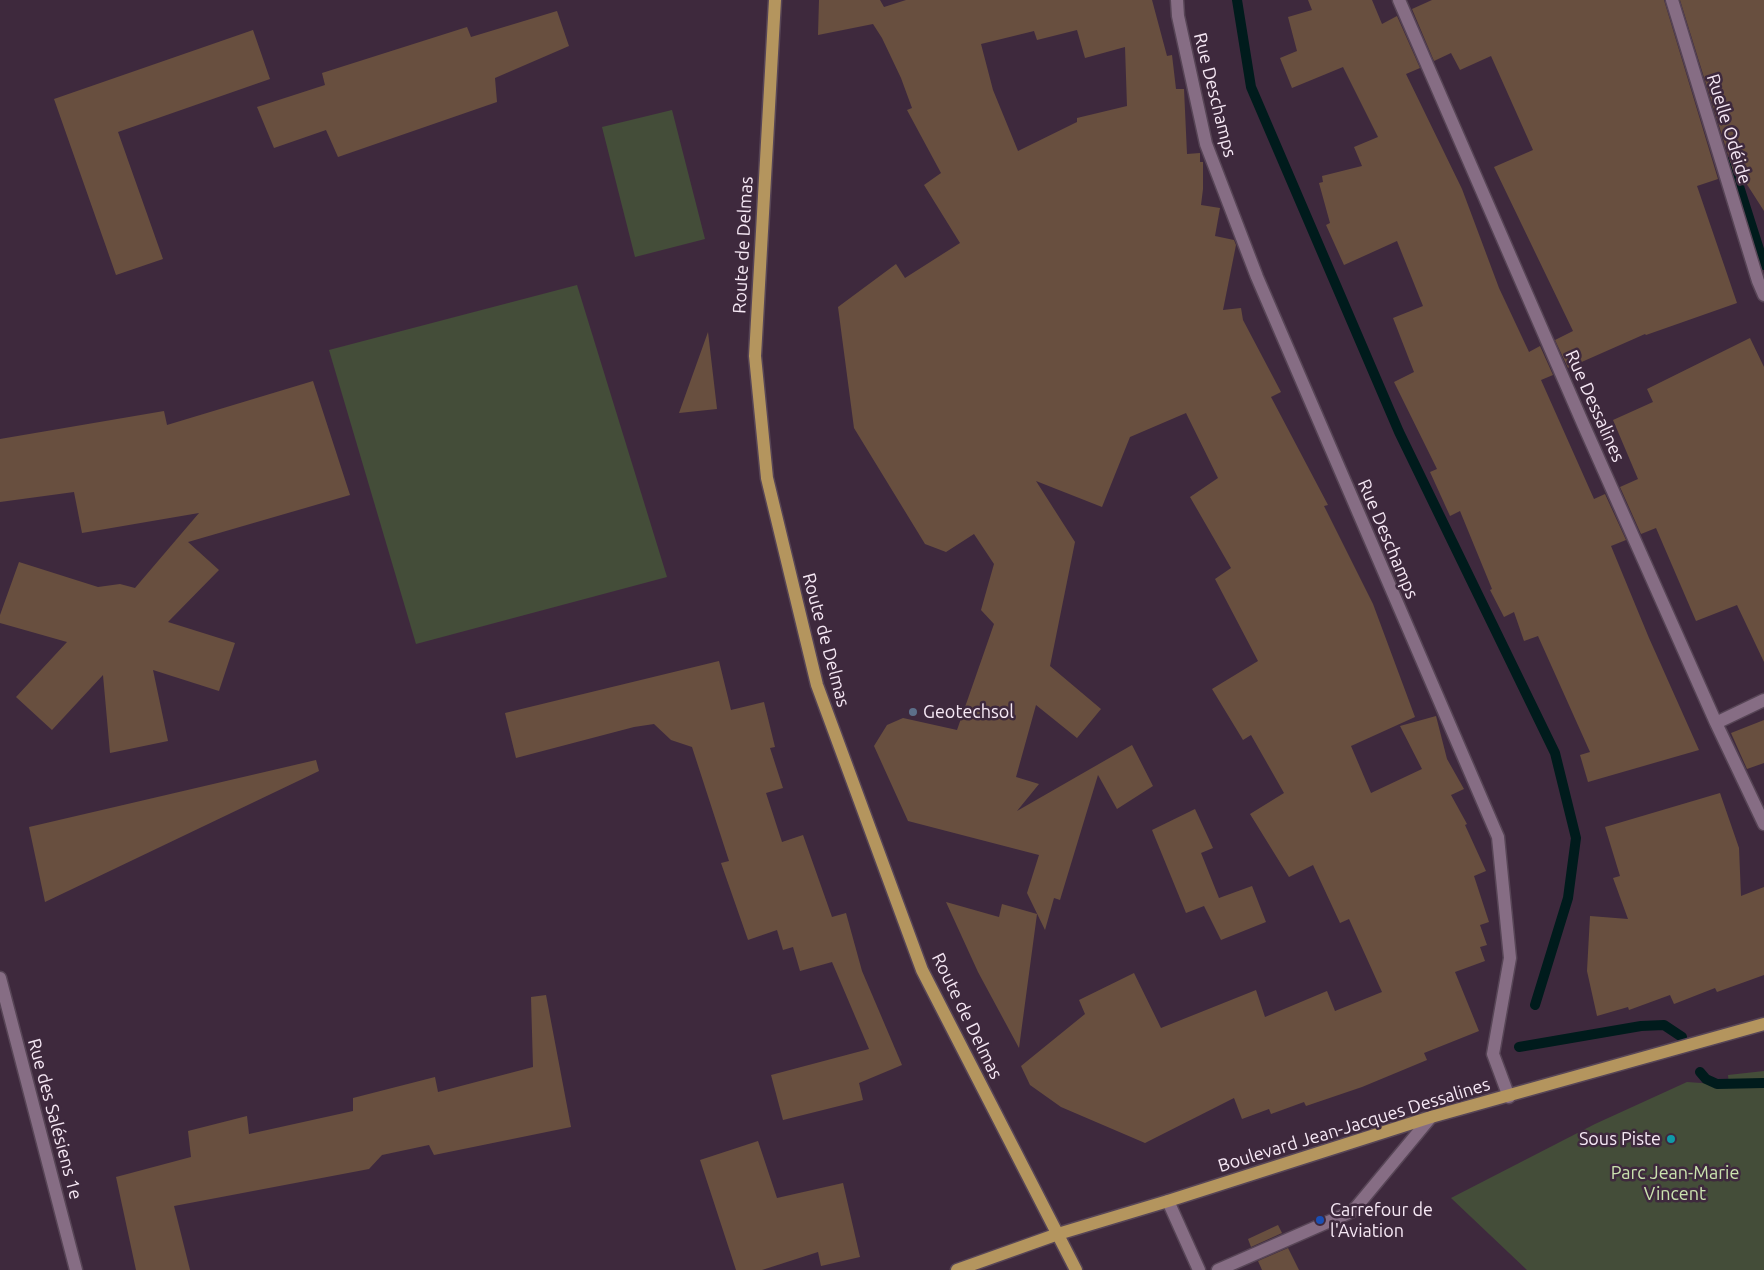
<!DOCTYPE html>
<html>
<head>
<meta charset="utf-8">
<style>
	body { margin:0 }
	canvas { display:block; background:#3e293d }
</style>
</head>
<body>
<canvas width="1764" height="1270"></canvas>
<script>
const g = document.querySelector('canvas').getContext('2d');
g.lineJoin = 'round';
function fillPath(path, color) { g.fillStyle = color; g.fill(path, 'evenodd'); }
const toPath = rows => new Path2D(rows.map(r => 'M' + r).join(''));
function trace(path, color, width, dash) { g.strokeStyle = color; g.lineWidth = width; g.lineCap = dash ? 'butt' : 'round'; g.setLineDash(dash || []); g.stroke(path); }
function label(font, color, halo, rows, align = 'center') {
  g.font = font + ' Ubuntu,sans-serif'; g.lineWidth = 5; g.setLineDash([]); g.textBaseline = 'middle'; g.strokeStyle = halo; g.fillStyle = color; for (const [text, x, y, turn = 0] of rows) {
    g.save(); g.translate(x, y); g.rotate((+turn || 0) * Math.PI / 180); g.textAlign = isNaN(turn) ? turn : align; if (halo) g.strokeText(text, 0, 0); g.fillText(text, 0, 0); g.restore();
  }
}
fillPath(toPath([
	[672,110,705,239,635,257,602,127],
	[577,285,667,577,416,644,329,350],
	[1764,1071,1764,1270,1527,1270,1451,1198,1595,1124,1687,1082,1729,1085,1728,1075]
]), '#444d39');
trace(toPath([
	[1237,0,1251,87,1399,432,1555,753,1576,838,1568,898,1535,1005],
	[1731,161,1764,265],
	[1519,1047,1641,1026,1664,1025,1682,1037],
	[1700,1072,1706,1079,1717,1084,1764,1083]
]), '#001b1c', 10);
fillPath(toPath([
	[819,0,880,0,884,7,906,0,1152,0,1167,56,1172,55,1176,89,1184,89,1187,154,1200,153,1200,162,1203,162,1203,189,1201,205,1220,208,1215,236,1234,240,1236,245,1223,310,1241,308,1243,320,1281,392,1271,397,1328,505,1324,506,1373,604,1415,717,1351,746,1371,793,1422,769,1400,726,1436,716,1447,759,1464,789,1451,795,1467,824,1465,825,1486,871,1474,876,1489,922,1480,925,1487,945,1480,947,1485,961,1455,972,1479,1031,1424,1053,1427,1060,1362,1087,1306,1106,1304,1102,1271,1114,1269,1109,1242,1119,1234,1098,1145,1143,1061,1107,1030,1085,1021,1066,1085,1014,1079,1000,1134,973,1161,1028,1256,990,1265,1017,1327,991,1335,1011,1382,992,1349,919,1340,923,1313,865,1289,877,1250,814,1284,793,1251,735,1243,740,1212,689,1258,661,1215,579,1231,568,1190,497,1218,478,1186,413,1130,437,1102,507,1036,481,1075,542,1050,666,1101,709,1077,738,1036,705,1016,777,1039,784,1017,811,1132,745,1153,786,1117,809,1098,775,1060,900,1054,898,1045,930,1027,893,1039,855,908,821,874,746,887,725,903,718,957,730,994,624,981,610,994,564,974,534,946,552,925,544,854,428,838,307,896,264,905,278,960,243,924,185,941,173,907,110,912,108,901,78,882,38,873,24,818,35],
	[1077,30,1085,58,1125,47,1127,106,1077,118,1077,122,1018,151,993,90,981,44,1034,31,1037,40],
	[1308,0,1372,0,1382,24,1397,16,1420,68,1406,74,1462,189,1499,288,1529,352,1540,346,1553,375,1541,380,1594,499,1605,494,1626,540,1611,546,1649,638,1699,750,1588,782,1580,755,1590,752,1538,636,1524,641,1514,612,1504,617,1490,590,1492,589,1460,511,1450,516,1430,472,1437,469,1394,382,1414,372,1393,318,1423,306,1397,241,1344,265,1326,225,1330,223,1319,183,1323,182,1322,176,1362,166,1354,147,1378,137,1343,67,1292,88,1280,58,1297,51,1288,17,1312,10],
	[1432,0,1664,0,1718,179,1697,186,1737,303,1646,335,1645,334,1568,368,1555,340,1573,331,1494,167,1533,150,1491,56,1460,70,1451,53,1434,61,1412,9],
	[1680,0,1764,0,1764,211,1739,172,1734,174],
	[557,11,569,46,495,78,497,102,338,157,326,130,274,148,257,107,325,85,322,73,467,27,471,37],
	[253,30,270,79,118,132,163,259,116,275,54,99],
	[708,332,717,409,679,413],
	[1750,338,1764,367,1764,662,1737,605,1696,621,1656,528,1641,534,1620,487,1638,479,1613,420,1653,402,1647,389],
	[313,381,350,495,188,542,219,570,168,622,235,643,219,691,153,670,168,741,110,753,103,675,52,730,16,697,67,642,0,623,0,615,19,562,98,587,120,584,135,588,199,513,82,533,74,492,0,502,0,439,164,411,167,425],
	[719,661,731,710,764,702,775,747,770,748,783,788,766,793,782,842,803,835,832,917,846,913,862,971,902,1065,859,1083,863,1100,783,1120,771,1075,869,1049,832,962,800,971,793,947,783,950,777,930,748,940,721,863,729,861,692,747,671,740,654,724,634,727,516,758,505,713],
	[1764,720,1764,763,1747,769,1731,733],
	[316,760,319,771,45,902,29,827],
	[1720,793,1739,848,1741,896,1764,887,1764,975,1717,992,1715,988,1674,1004,1670,995,1629,1010,1628,1007,1597,1016,1587,971,1590,916,1628,919,1613,878,1620,876,1605,827],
	[1195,809,1213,848,1201,853,1219,898,1252,886,1266,922,1221,940,1204,906,1186,913,1152,830],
	[946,902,999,917,1002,904,1037,914,1019,1048,978,972],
	[546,995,571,1127,434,1155,429,1145,382,1155,369,1169,174,1206,190,1270,136,1270,116,1177,191,1157,188,1131,247,1116,249,1134,353,1111,353,1098,435,1077,438,1092,533,1067,531,997],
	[758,1141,777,1198,843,1183,860,1257,821,1266,818,1252,762,1270,736,1270,700,1160],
	[1278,1225,1282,1233,1251,1247,1248,1239],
	[1288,1248,1299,1270,1262,1270,1258,1261]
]), '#684f3f');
const minor = toPath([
	[1177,0,1178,16,1206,144,1257,277,1498,837,1510,958,1493,1054,1509,1097],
	[1399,0,1584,426,1716,723,1764,824],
	[1672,0,1758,281,1764,295],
	[1716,723,1764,700],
	[0,978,76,1270],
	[1168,1201,1199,1270],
	[1218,1270,1353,1211,1431,1117]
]);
const major = toPath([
	[775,0,755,356,767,478,817,685,922,970,1076,1270],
	[957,1270,1058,1234,1168,1201,1431,1117,1764,1024]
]);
trace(minor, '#574556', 15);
trace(major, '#574556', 15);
trace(minor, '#866d84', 12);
trace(major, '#b4955e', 12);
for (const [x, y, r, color] of [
	[913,712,5,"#5c6f8a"],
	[1671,1139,5,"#0f9aa8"],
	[1320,1220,5,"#1a4fb4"]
]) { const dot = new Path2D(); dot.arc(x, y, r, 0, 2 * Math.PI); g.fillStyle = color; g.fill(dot); trace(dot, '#3e293d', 2); }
label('18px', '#f6e8f5', '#3e293d', [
	["Rue Deschamps",1215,95,76],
	["Ruelle Odéide",1729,129,73],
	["Route de Delmas",743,245,-87],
	["Rue Dessalines",1595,406,66],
	["Rue Deschamps",1388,539,67],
	["Route de Delmas",826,640,75],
	["Route de Delmas",967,1016,64],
	["Rue des Salésiens 1e",55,1119,75],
	["Boulevard Jean-Jacques Dessalines",1354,1125,-17]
]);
label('18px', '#f6e8f5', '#3e293d', [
	["Geotechsol",923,712],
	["Sous Piste",1661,1139,"right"],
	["Carrefour de",1330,1210],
	["l'Aviation",1330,1231]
], 'left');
label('18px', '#cbe3af', '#3e293d', [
	["Parc Jean-Marie",1675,1173],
	["Vincent",1675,1194]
]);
</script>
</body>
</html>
